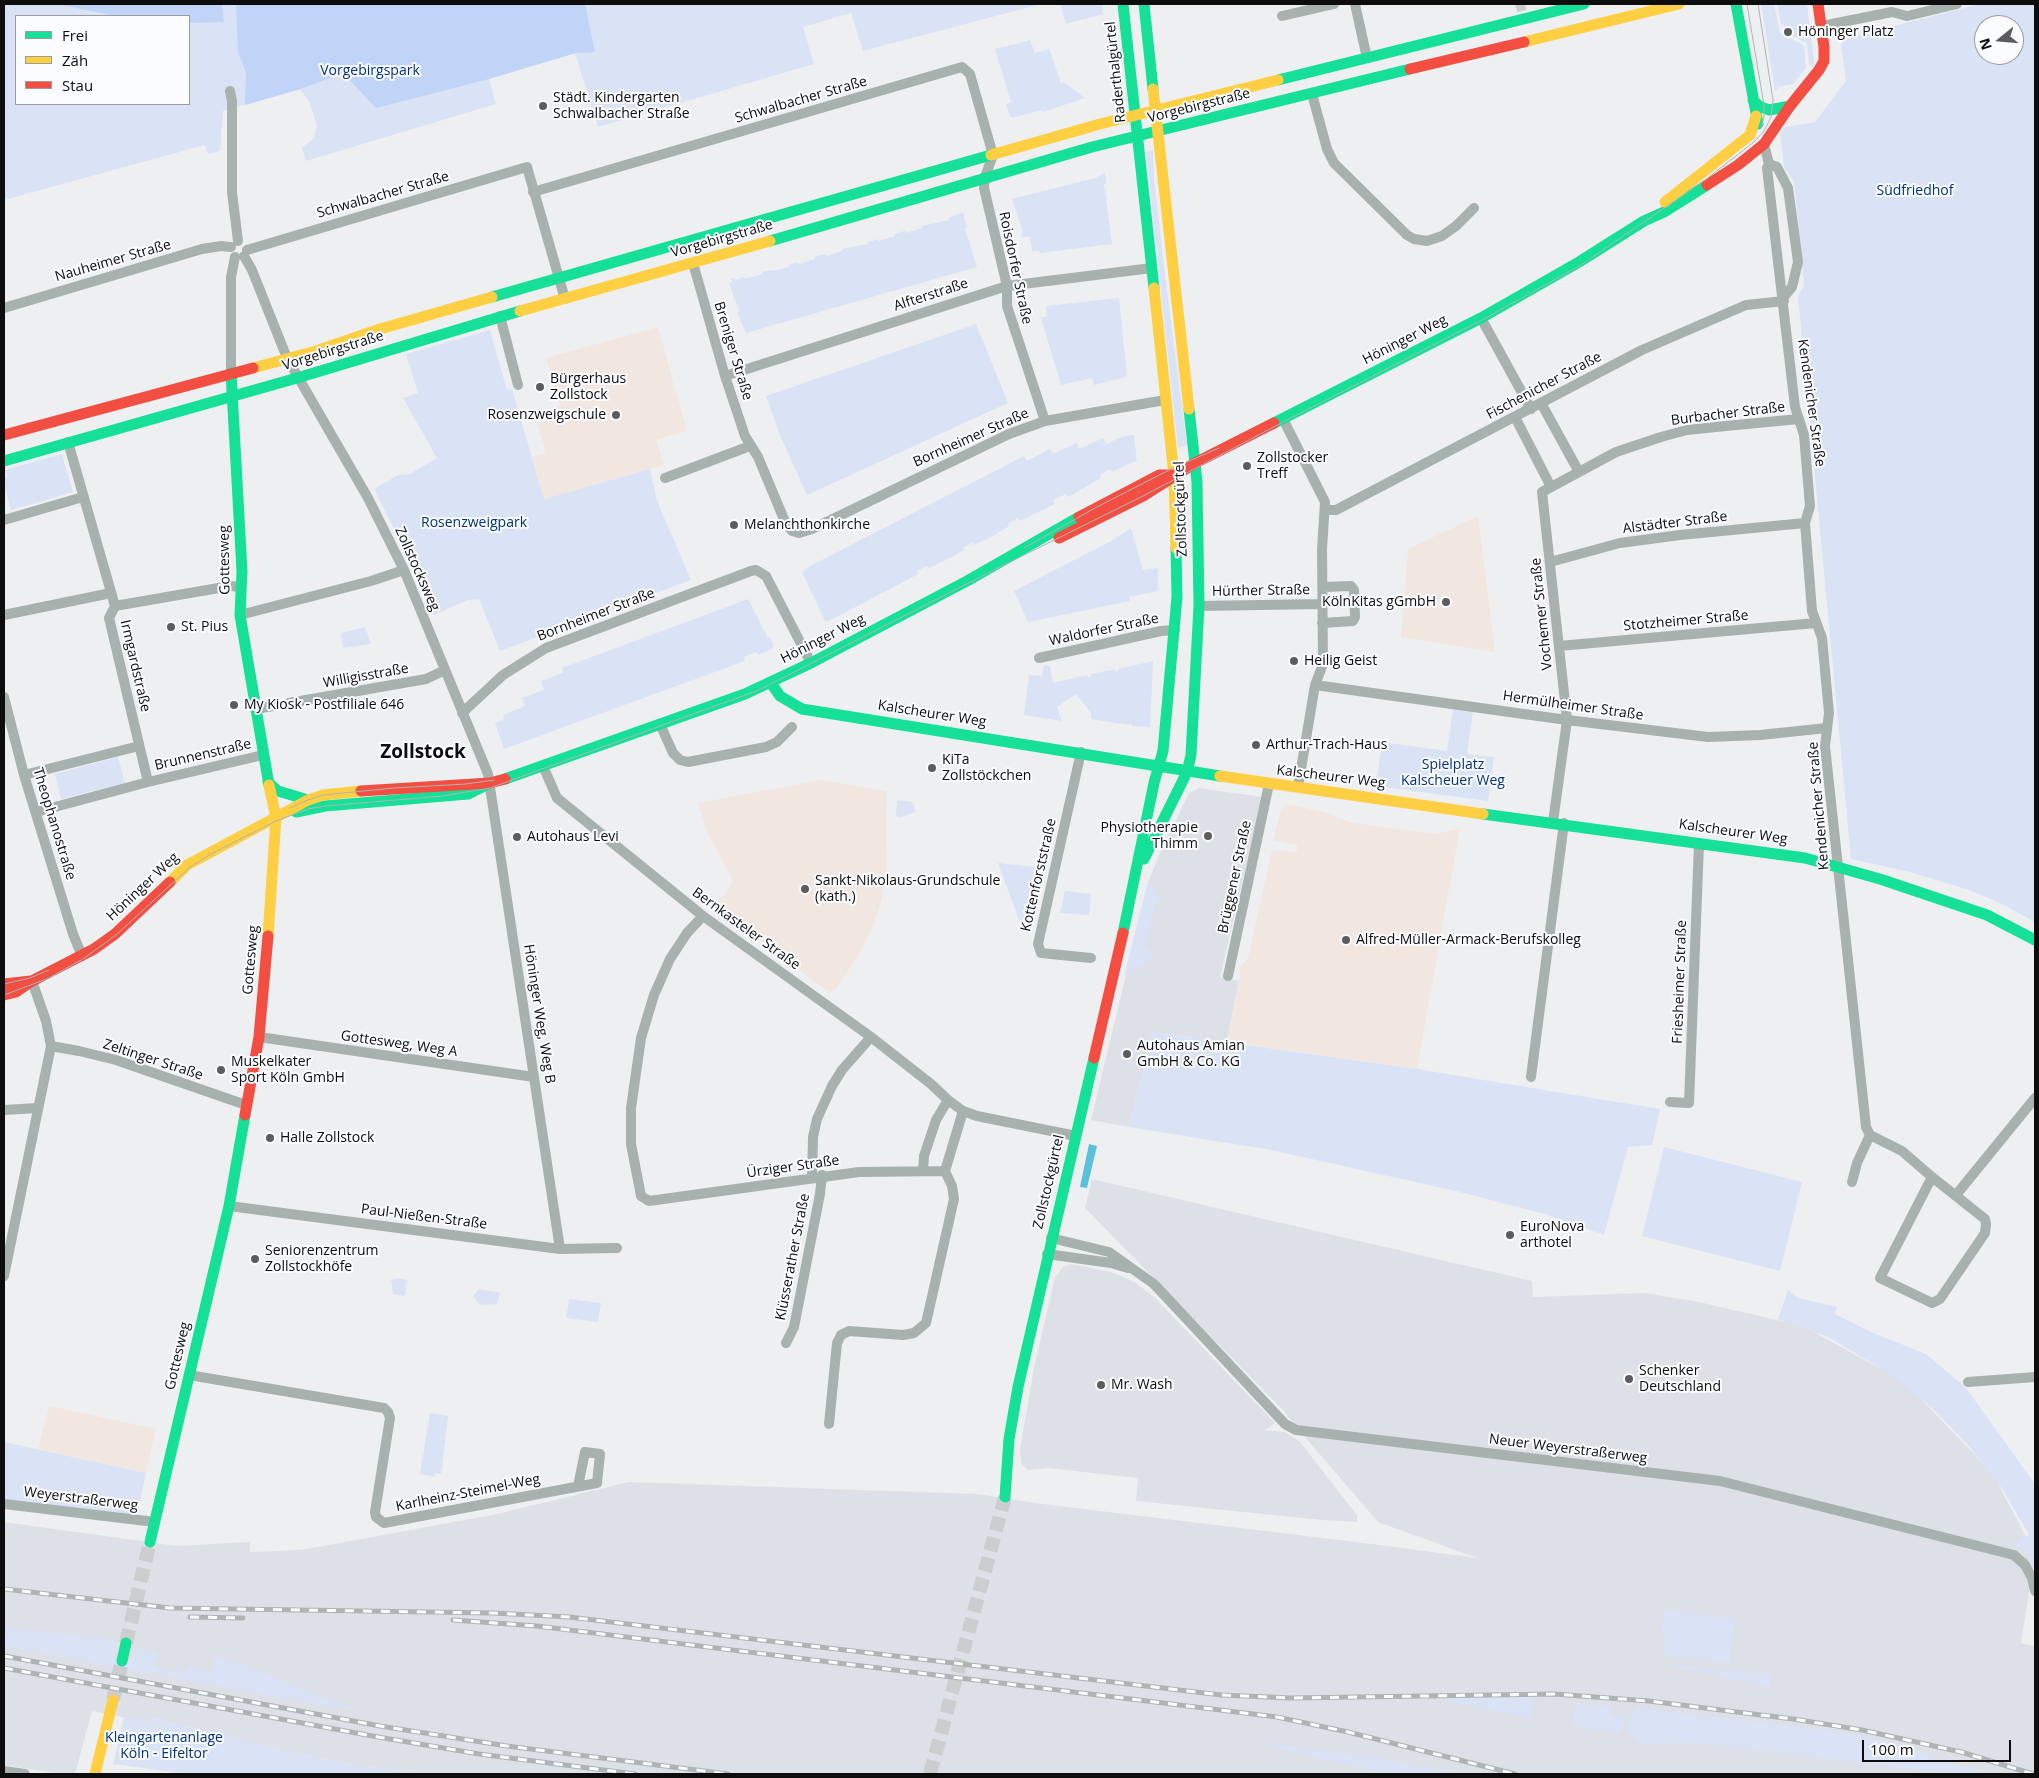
<!DOCTYPE html>
<html>
<head>
<meta charset="utf-8">
<style>
	body { margin:0 }
	#map { position:relative; width:2039px; height:1778px; overflow:hidden; background:#eeeff1; font-family:"Open Sans",sans-serif }
	canvas { display:block }
	.frame { position:absolute; inset:0; border:5px solid #0d0d0e; pointer-events:none }
	.legend { position:absolute; left:15px; top:15px; width:175px; height:90px; box-sizing:border-box; background:#fbfcff; border:1px solid #9c9c9f; margin:0; padding:6px 9px; list-style:none; font-size:15px; color:#0d0d0e }
	.legend li { display:flex; align-items:center; gap:10px; height:25px }
	.legend b { width:25px; border:1px solid #9c9c9f }
	.north { position:absolute; left:1974px; top:15px; width:50px; height:50px; box-sizing:border-box; background:#fbfcff; border:1px solid #9c9c9f; border-radius:50%; rotate:253deg; font-size:14px; font-weight:700; line-height:20px; text-align:center; color:#0d0d0e }
	.north::after { content:''; display:block; margin:auto; width:18px; height:22px; background:#5c5c5d; clip-path:polygon(50% 0,100% 100%,50% 72%,0 100%) }
	.scale { position:absolute; left:1862px; top:1740px; width:149px; height:22px; box-sizing:border-box; border:2px solid #0d0d0e; border-top:0; padding-left:6px; font-size:15px; line-height:18px; white-space:nowrap; color:#0d0d0e; -webkit-text-stroke:4px #fbfcff; paint-order:stroke }
</style>
</head>
<body>
<div id="map">
<canvas width="2039" height="1778"></canvas>
<div class="frame"></div>
<ul class="legend">
<li><b style="height:6px;background:#16e098"></b>Frei</li>
<li><b style="height:6px;background:#ffcf43"></b>Zäh</li>
<li><b style="height:6px;background:#f24e42"></b>Stau</li>
</ul>
<div class="north">N</div>
<div class="scale">100 m</div>
</div>
<script>
const g = document.querySelector('canvas').getContext('2d');
g.lineJoin = 'round';
function fillPath(path, color) { g.fillStyle = color; g.fill(path, 'evenodd'); }
const toPath = rows => new Path2D(rows.map(r => 'M' + r).join(''));
function trace(path, color, width, dash) { g.strokeStyle = color; g.lineWidth = width; g.lineCap = dash ? 'butt' : 'round'; g.setLineDash(dash || []); g.stroke(path); }
function label(font, color, halo, rows, align = 'center') {
  g.font = font + ' "Open Sans",sans-serif'; g.lineWidth = 4; g.setLineDash([]); g.textBaseline = 'middle'; g.strokeStyle = halo; g.fillStyle = color; for (const [text, x, y, turn = 0] of rows) {
    g.save(); g.translate(x, y); g.rotate((+turn || 0) * Math.PI / 180); g.textAlign = isNaN(turn) ? turn : align; if (halo) g.strokeText(text, 0, 0); g.fillText(text, 0, 0); g.restore();
  }
}
fillPath(toPath([
	[1199,788,1262,797,1220,977,1239,981,1227,1042,1153,1032,1129,1127,1091,1120,1149,880,1159,855,1189,793],
	[1092,1179,1532,1281,1533,1297,1645,1293,1699,1302,1803,1326,1905,1382,1993,1474,2035,1554,2021,1643,2035,1646,2035,1774,420,1774,322,1759,152,1718,151,1723,92,1711,75,1774,60,1774,4,1765,4,1522,177,1546,250,1542,250,1552,282,1551,307,1549,497,1514,629,1482,977,1494,1043,1504,1372,1544,1477,1558,1378,1522,1293,1423,1284,1411,1085,1208],
	[1071,1264,1111,1272,1124,1277,1136,1283,1155,1298,1275,1423,1265,1430,1285,1432,1300,1442,1357,1515,1357,1522,1322,1520,1136,1501,1138,1478,1048,1468,1028,1470,1021,1463,1020,1450,1034,1368,1055,1277,1063,1267]
]), '#dde1e7');
fillPath(toPath([
	[658,327,687,431,656,440,664,465,544,499,532,457,546,453,537,424,550,420,548,410,560,406,546,358],
	[1478,516,1495,652,1401,637,1408,549],
	[821,780,886,791,887,870,882,898,874,924,862,950,835,990,829,992,715,907,733,881,706,830,698,803],
	[1287,804,1324,812,1353,823,1436,834,1460,828,1417,1069,1227,1042,1239,981,1240,967,1248,958,1272,850,1297,852,1297,845,1273,840,1281,810],
	[49,1406,156,1429,146,1473,38,1449]
]), '#f2e7e0');
fillPath(toPath([
	[4,4,1041,4,863,51,851,13,803,27,814,64,598,127,575,53,489,79,496,104,306,161,302,148,313,139,317,126,309,101,300,89,223,111,220,151,208,154,205,145,4,200],
	[16,16,189,16,189,104,16,104],
	[1060,4,1102,4,1103,14,1066,24],
	[1761,4,1774,4,1780,33,1804,45,1806,68,1793,84,1777,87,1778,90,1775,91],
	[1777,4,1807,4,1814,60,1813,68,1809,64,1807,43,1786,33,1784,25,1781,24],
	[1980,4,2035,4,2035,922,2002,904,1969,890,1910,872,1851,859,1798,296,1804,285,1794,182,1784,167,1780,134,1785,127,1815,122,1846,81,1841,45,1846,38],
	[1984,25,2014,25,2014,55,1984,55],
	[1030,40,1035,53,1049,49,1061,83,1064,82,1085,98,1043,112,1042,110,1011,118,1006,104,1011,102,995,49],
	[1153,150,1154,179,1167,291,1187,445,1178,448,1146,152],
	[1105,173,1106,184,1104,184,1112,244,1040,253,1039,250,1032,251,1030,237,1022,237,1021,233,1023,232,1012,199,1095,178],
	[963,212,967,228,965,229,977,267,746,333,739,317,737,312,739,311,729,283,732,282,731,279,734,278,735,280,744,277,745,279,762,274,762,272,771,270,772,271,789,267,788,265,798,262,799,264,815,259,815,257,825,254,826,256,842,251,842,249,868,244,868,242,878,239,879,241,895,236,895,234,900,232,905,231,906,233,922,228,922,226,949,220,948,218],
	[1119,298,1127,377,1094,385,1092,378,1061,385,1041,318,1047,316,1046,306],
	[976,324,1008,403,807,495,779,433,766,396],
	[490,330,507,390,512,389,544,499,650,469,657,501,691,580,500,651,479,599,468,600,434,615,415,570,374,489,398,475,410,474,437,458,403,398,418,393,406,354],
	[1134,435,1137,462,1133,462,1112,472,1110,469,1100,475,1101,478,1072,495,1068,497,1066,494,1053,500,1055,504,1020,521,1018,518,1008,524,1009,526,993,536,974,545,973,542,963,548,964,550,948,559,929,568,927,566,917,571,918,574,911,578,827,622,825,621,802,572,810,566,1024,456,1027,461,1050,449,1053,454,1077,443,1079,449,1103,438,1106,444,1124,436],
	[62,454,73,492,11,510,4,485,4,478,7,476,5,470],
	[1131,528,1143,570,1158,568,1158,591,1129,597,1130,601,1028,622,1014,591,1113,540],
	[748,599,768,638,770,637,774,645,772,649,758,655,756,652,744,657,745,661,734,665,504,749,495,723,504,719,503,715,525,706,522,698,544,690,541,681,563,673,562,668],
	[365,627,371,644,343,648,341,633],
	[1153,661,1150,727,1133,726,1130,723,1129,725,1091,719,1091,713,1076,694,1057,707,1062,721,1024,715,1029,675,1042,676,1044,665,1050,666,1053,683,1087,675,1088,677,1091,677,1091,674,1115,669,1116,672,1118,671,1118,669],
	[1453,708,1473,711,1467,754,1494,757,1488,801,1376,786,1382,742,1447,751],
	[118,757,125,783,61,799,55,774],
	[897,800,912,802,916,812,899,818,896,815],
	[998,863,1037,867,1038,873,1042,872,1043,875,1030,924,1020,923],
	[1148,881,1160,898,1159,901,1156,901,1145,949,1154,951,1152,959,1124,976],
	[1065,891,1091,894,1089,915,1060,913],
	[1153,1032,1417,1069,1660,1109,1652,1145,1628,1147,1604,1235,1545,1214,1456,1191,1271,1150,1129,1127],
	[1664,1147,1802,1182,1780,1271,1642,1236],
	[398,1278,407,1280,405,1296,393,1294,391,1280],
	[479,1289,500,1293,497,1304,480,1305,473,1296],
	[1788,1290,1798,1298,1837,1307,1835,1314,1871,1332,1926,1354,1966,1388,2035,1484,2035,1571,2028,1554,2016,1546,2020,1538,2029,1535,2003,1490,1968,1445,1932,1408,1899,1381,1875,1365,1828,1337,1778,1319],
	[569,1299,601,1303,598,1322,566,1318],
	[430,1413,448,1416,441,1474,435,1473,435,1477,420,1474],
	[4,1442,146,1473,137,1515,4,1500],
	[1664,1609,1735,1619,1729,1663,1663,1656,1666,1634,1662,1633],
	[4,1628,90,1636,117,1642,114,1660,130,1662,134,1648,157,1653,155,1667,186,1673,188,1666,212,1671,215,1657,239,1663,352,1709,352,1710,332,1707,4,1646],
	[1669,1664,1723,1670,1772,1674,1769,1687,1679,1668,1668,1665],
	[1533,1697,1532,1718,1447,1701,1447,1698],
	[1576,1703,1612,1707,1611,1716,1625,1717,1624,1725,1619,1733,1573,1726],
	[1637,1708,1826,1730,1858,1735,1890,1743,1988,1774,1941,1773,1717,1745,1686,1743,1643,1744,1636,1742,1627,1729,1628,1721],
	[124,1717,151,1723,152,1718,322,1759,420,1774,188,1774,113,1764],
	[1262,1742,1385,1759,1458,1774,1387,1774,1263,1745]
]), '#dae3f5');
fillPath(toPath([
	[57,4,222,4,224,22,189,23,189,16,115,16],
	[236,4,585,4,595,52,576,53,489,79,376,108,343,73,301,89,245,105,246,72,238,53]
]), '#c0d4f8');
fillPath(toPath([
	[1089,1144,1097,1146,1087,1188,1080,1187]
]), '#59c1db');
trace(toPath([
	[1520,4,1522,11],
	[273,706,289,703]
]), '#cccdcf', 10, [10, 5]);
trace(toPath([
	[126,1643,150,1542],
	[113,1700,122,1661],
	[930,1774,1005,1497]
]), '#cccdcf', 14, [14, 7]);
trace(toPath([
	[1355,4,1367,58],
	[1282,16,1334,4],
	[1822,26,1892,12,1907,16,1957,4],
	[230,91,232,101,232,192,238,241],
	[1312,94,1327,149,1334,163,1407,235,1414,239,1427,241,1442,236,1456,226,1474,208],
	[1764,144,1769,164,1767,168,1795,407,1804,435,1810,506,1805,523,1812,611,1822,638,1829,713,1825,746,1866,1127,1870,1135],
	[1769,164,1777,167,1788,188,1798,262,1792,287,1783,298],
	[533,192,962,67,970,74,993,155,985,177,984,188,1007,286,1007,306,1045,421],
	[247,250,527,167,565,299],
	[244,256,252,270,287,358,368,498,404,570,488,774,560,1249],
	[693,263,725,376,745,436,758,457,786,524,792,531,799,533,812,529,1009,434,1045,421,1165,400],
	[4,308,202,249,221,246,231,247],
	[500,316,518,385],
	[1481,318,1531,409],
	[231,373,231,277,235,257],
	[725,376,1007,286,1152,268],
	[1541,403,1579,472],
	[1515,417,1551,487],
	[1283,419,1325,502,1322,549,1323,664,1315,685,1298,787],
	[68,442,115,606,109,618,148,782],
	[665,478,750,446],
	[1325,510,1336,510,1642,350,1746,305,1784,301],
	[4,520,83,497],
	[1550,562,1620,543,1680,535,1805,523],
	[115,606,230,586,241,587],
	[1199,606,1322,604],
	[4,615,111,593],
	[240,615,371,581,404,570],
	[1322,623,1353,621,1355,617,1354,590,1351,586,1323,587],
	[1559,646,1816,623],
	[1039,658,1161,631,1175,630],
	[1315,685,1567,720,1708,737,1760,735,1827,728],
	[4,697,24,775,73,934,82,956],
	[289,703,426,679,445,670],
	[255,709,273,706],
	[462,713,503,675,546,648,751,571,756,570,766,576,811,663],
	[660,724,673,753,680,760,688,762,766,747,777,742,792,727],
	[1081,752,1038,944,1041,953,1091,958],
	[543,766,557,798,703,916,871,1037,931,1084,948,1100,963,1111,977,1116,1076,1136],
	[24,775,139,746],
	[36,812,148,782,263,755],
	[1553,822,1567,720,1542,492,1616,452,1661,437,1687,430,1726,426,1799,419],
	[703,916,687,933,670,959,654,995,641,1038,631,1108,631,1144,641,1196,649,1201,859,1172,945,1171],
	[1228,976,1269,784],
	[259,1037,534,1077],
	[51,1046,79,1051,116,1060,246,1105],
	[1531,1077,1564,823],
	[1670,1102,1689,1103,1699,843],
	[4,1110,38,1108],
	[1870,1135,1902,1151,1932,1177],
	[923,1170,924,1156,936,1120,948,1100],
	[1932,1177,1985,1219,1986,1224,1985,1233,1940,1299,1932,1303,1880,1278,1932,1177],
	[812,1178,813,1137,817,1119,832,1086,842,1070,871,1037],
	[1852,1182,1857,1163,1870,1135],
	[1956,1195,2035,1098],
	[229,1206,560,1249,617,1248],
	[1051,1238,1109,1252,1154,1284,1285,1424,1296,1430,1720,1481,2014,1555,2025,1565,2032,1578,2035,1591],
	[1047,1254,1111,1263,1128,1268],
	[4,1276,51,1046,46,1021,32,981],
	[786,1343,794,1327,820,1194,822,1175],
	[189,1375,384,1408,388,1412,390,1418,375,1512,376,1517,384,1523,597,1483,600,1454,585,1452,578,1486],
	[1968,1382,2035,1377],
	[829,1424,837,1343,841,1335,849,1331,903,1335,914,1333,926,1323,954,1199,952,1186,945,1171,963,1111],
	[4,1504,155,1522],
	[4,1771,25,1774]
]), '#a7b2ae', 10);
trace(toPath([
	[1123,4,1154,288],
	[1144,4,1153,89],
	[1736,4,1758,124],
	[1278,80,1584,4],
	[1753,100,1759,106,1769,110,1790,106],
	[770,241,1092,147,1410,69],
	[492,297,991,155],
	[231,373,242,571,240,615,269,785],
	[1274,423,1481,318,1579,262,1644,221,1664,212,1707,185],
	[4,461,297,378,520,311],
	[771,683,780,696,802,709,1220,776],
	[505,779,745,694,811,663,967,581,1079,517],
	[268,782,278,791,308,800],
	[296,812,325,806,468,794,486,785],
	[1483,814,1805,858,1880,879,1987,915,2035,940],
	[1144,859,1187,772,1191,755,1199,606,1197,482,1189,409],
	[1123,933,1154,783,1163,751,1177,597,1176,548],
	[1005,1497,1009,1439,1018,1387,1094,1058],
	[150,1542,229,1206,245,1115],
	[122,1661,126,1643]
]), '#16e098', 11);
trace(toPath([
	[1524,42,1679,4],
	[1153,89,1189,409],
	[991,155,1100,124,1278,80],
	[1665,202,1750,135,1756,116],
	[1154,288,1174,475,1176,548],
	[520,311,770,241],
	[253,368,316,351,380,329,492,297],
	[1220,776,1483,814],
	[170,882,187,865,308,800,323,795,361,791],
	[268,936,276,818,269,785],
	[95,1774,113,1700]
]), '#ffcf43', 11);
trace(toPath([
	[1410,69,1524,42],
	[1707,185,1738,165,1764,144,1790,106,1819,70,1824,61,1824,47,1818,4],
	[4,435,253,368],
	[1079,517,1159,475,1174,475],
	[1059,538,1143,496,1195,463,1274,423],
	[361,791,490,783,505,779],
	[4,984,31,981],
	[4,995,16,992,32,981,94,949,115,934,170,882],
	[1094,1058,1123,933],
	[245,1115,259,1037,268,936]
]), '#f24e42', 11);
trace(toPath([
	[1747,4,1764,105,1764,117,1761,128],
	[1024,548,1095,508,1173,468,1219,448],
	[290,808,308,800,323,795,394,788,466,784,494,780],
	[4,984,30,978,49,970],
	[4,995,49,978,83,959,116,935,189,868,209,855,276,821,308,809,325,806,443,796,490,788,759,690,994,570,1143,496,1285,421,1482,320,1581,265,1705,180,1754,142,1764,131,1771,117,1773,100,1758,4]
]), '#aeb4b4', 1);
const rail = toPath([
	[4,1589,170,1608,493,1613,569,1617,1221,1695,1291,1698,1555,1694,1649,1701,1793,1719,1862,1730,1961,1752,2033,1774],
	[190,1617,243,1618],
	[453,1620,537,1626,1277,1717,1348,1732,1515,1774],
	[4,1656,380,1726,507,1746,728,1774],
	[4,1668,378,1737,479,1754,635,1774]
]);
trace(rail, '#aeb4b4', 5);
trace(rail, '#fbfcff', 3, [9]);
for (const [x, y, r, color] of [
	[1788,32,5,"#5c5c5d"],
	[543,106,5,"#5c5c5d"],
	[540,387,5,"#5c5c5d"],
	[616,415,5,"#5c5c5d"],
	[1247,466,5,"#5c5c5d"],
	[734,525,5,"#5c5c5d"],
	[1446,602,5,"#5c5c5d"],
	[171,627,5,"#5c5c5d"],
	[1294,661,5,"#5c5c5d"],
	[234,705,5,"#5c5c5d"],
	[1256,745,5,"#5c5c5d"],
	[932,768,5,"#5c5c5d"],
	[1208,836,5,"#5c5c5d"],
	[517,837,5,"#5c5c5d"],
	[805,889,5,"#5c5c5d"],
	[1346,940,5,"#5c5c5d"],
	[1127,1054,5,"#5c5c5d"],
	[221,1070,5,"#5c5c5d"],
	[270,1138,5,"#5c5c5d"],
	[1510,1235,5,"#5c5c5d"],
	[255,1259,5,"#5c5c5d"],
	[1629,1379,5,"#5c5c5d"],
	[1101,1385,5,"#5c5c5d"]
]) { const dot = new Path2D(); dot.arc(x, y, r, 0, 2 * Math.PI); g.fillStyle = color; g.fill(dot); trace(dot, '#fbfcff', 2); }
label('14px', '#0d0d0e', '#fbfcff', [
	["Höninger Platz",1798,32],
	["Städt. Kindergarten",553,98],
	["Schwalbacher Straße",553,114],
	["Bürgerhaus",550,379],
	["Zollstock",550,395],
	["Rosenzweigschule",606,415,"right"],
	["Zollstocker",1257,458],
	["Treff",1257,474],
	["Melanchthonkirche",744,525],
	["KölnKitas gGmbH",1436,602,"right"],
	["St. Pius",181,627],
	["Heilig Geist",1304,661],
	["My Kiosk - Postfiliale 646",244,705],
	["Arthur-Trach-Haus",1266,745],
	["KiTa",942,760],
	["Zollstöckchen",942,776],
	["Physiotherapie",1198,828,"right"],
	["Thimm",1198,844,"right"],
	["Autohaus Levi",527,837],
	["Sankt-Nikolaus-Grundschule",815,881],
	["(kath.)",815,897],
	["Alfred-Müller-Armack-Berufskolleg",1356,940],
	["Autohaus Amian",1137,1046],
	["GmbH & Co. KG",1137,1062],
	["Muskelkater",231,1062],
	["Sport Köln GmbH",231,1078],
	["Halle Zollstock",280,1138],
	["EuroNova",1520,1227],
	["arthotel",1520,1243],
	["Seniorenzentrum",265,1251],
	["Zollstockhöfe",265,1267],
	["Schenker",1639,1371],
	["Deutschland",1639,1387],
	["Mr. Wash",1111,1385]
], 'left');
label('14px', '#013087', '#fbfcff', [
	["Vorgebirgspark",370,71],
	["Südfriedhof",1915,191],
	["Rosenzweigpark",474,523],
	["Spielplatz",1453,765],
	["Kalscheuer Weg",1453,781],
	["Kleingartenanlage",164,1738],
	["Köln - Eifeltor",164,1754]
]);
label('14px', '#0d0d0e', '#fbfcff', [
	["Raderthalgürtel",1116,72,-96],
	["Schwalbacher Straße",801,100,-16],
	["Vorgebirgstraße",1199,106,-14],
	["Schwalbacher Straße",383,195,-16],
	["Vorgebirgstraße",722,239,-16],
	["Nauheimer Straße",113,261,-16],
	["Roisdorfer Straße",1015,268,78],
	["Alfterstraße",931,295,-18],
	["Höninger Weg",1405,340,-27],
	["Vorgebirgstraße",333,351,-17],
	["Breniger Straße",733,351,73],
	["Fischenicher Straße",1544,386,-28],
	["Kendenicher Straße",1811,403,82],
	["Burbacher Straße",1728,414,-7],
	["Bornheimer Straße",971,438,-24],
	["Zollstockgürtel",1181,509,-92],
	["Alstädter Straße",1675,523,-7],
	["Gottesweg",225,560,-91],
	["Zollstocksweg",417,569,66],
	["Hürther Straße",1261,591,-1],
	["Vochemer Straße",1542,614,-96],
	["Bornheimer Straße",596,615,-21],
	["Stotzheimer Straße",1686,621,-5],
	["Waldorfer Straße",1104,630,-12],
	["Höninger Weg",823,639,-27],
	["Irmgardstraße",135,666,77],
	["Willigisstraße",366,676,-10],
	["Hermülheimer Straße",1573,706,8],
	["Kalscheurer Weg",932,714,9],
	["Brunnenstraße",203,755,-13],
	["Kalscheurer Weg",1331,777,7],
	["Kendenicher Straße",1819,806,-95],
	["Theophanostraße",54,824,73],
	["Kalscheurer Weg",1733,832,8],
	["Kottenforststraße",1039,875,-77],
	["Brüggener Straße",1235,877,-78],
	["Höninger Weg",143,887,-43],
	["Bernkasteler Straße",746,929,36],
	["Gottesweg",251,960,-85],
	["Friesheimer Straße",1680,982,-88],
	["Höninger Weg, Weg B",539,1014,81],
	["Gottesweg, Weg A",399,1044,8],
	["Zeltinger Straße",153,1060,18],
	["Ürziger Straße",793,1167,-8],
	["Zollstockgürtel",1049,1182,-77],
	["Paul-Nießen-Straße",424,1217,7],
	["Klüsserather Straße",793,1257,-79],
	["Gottesweg",178,1356,-77],
	["Neuer Weyerstraßerweg",1568,1449,7],
	["Karlheinz-Steimel-Weg",468,1493,-11],
	["Weyerstraßerweg",81,1499,7]
]);
label('bold 19px', '#0d0d0e', '#fbfcff', [
	["Zollstock",423,753]
]);
</script>
</body>
</html>
